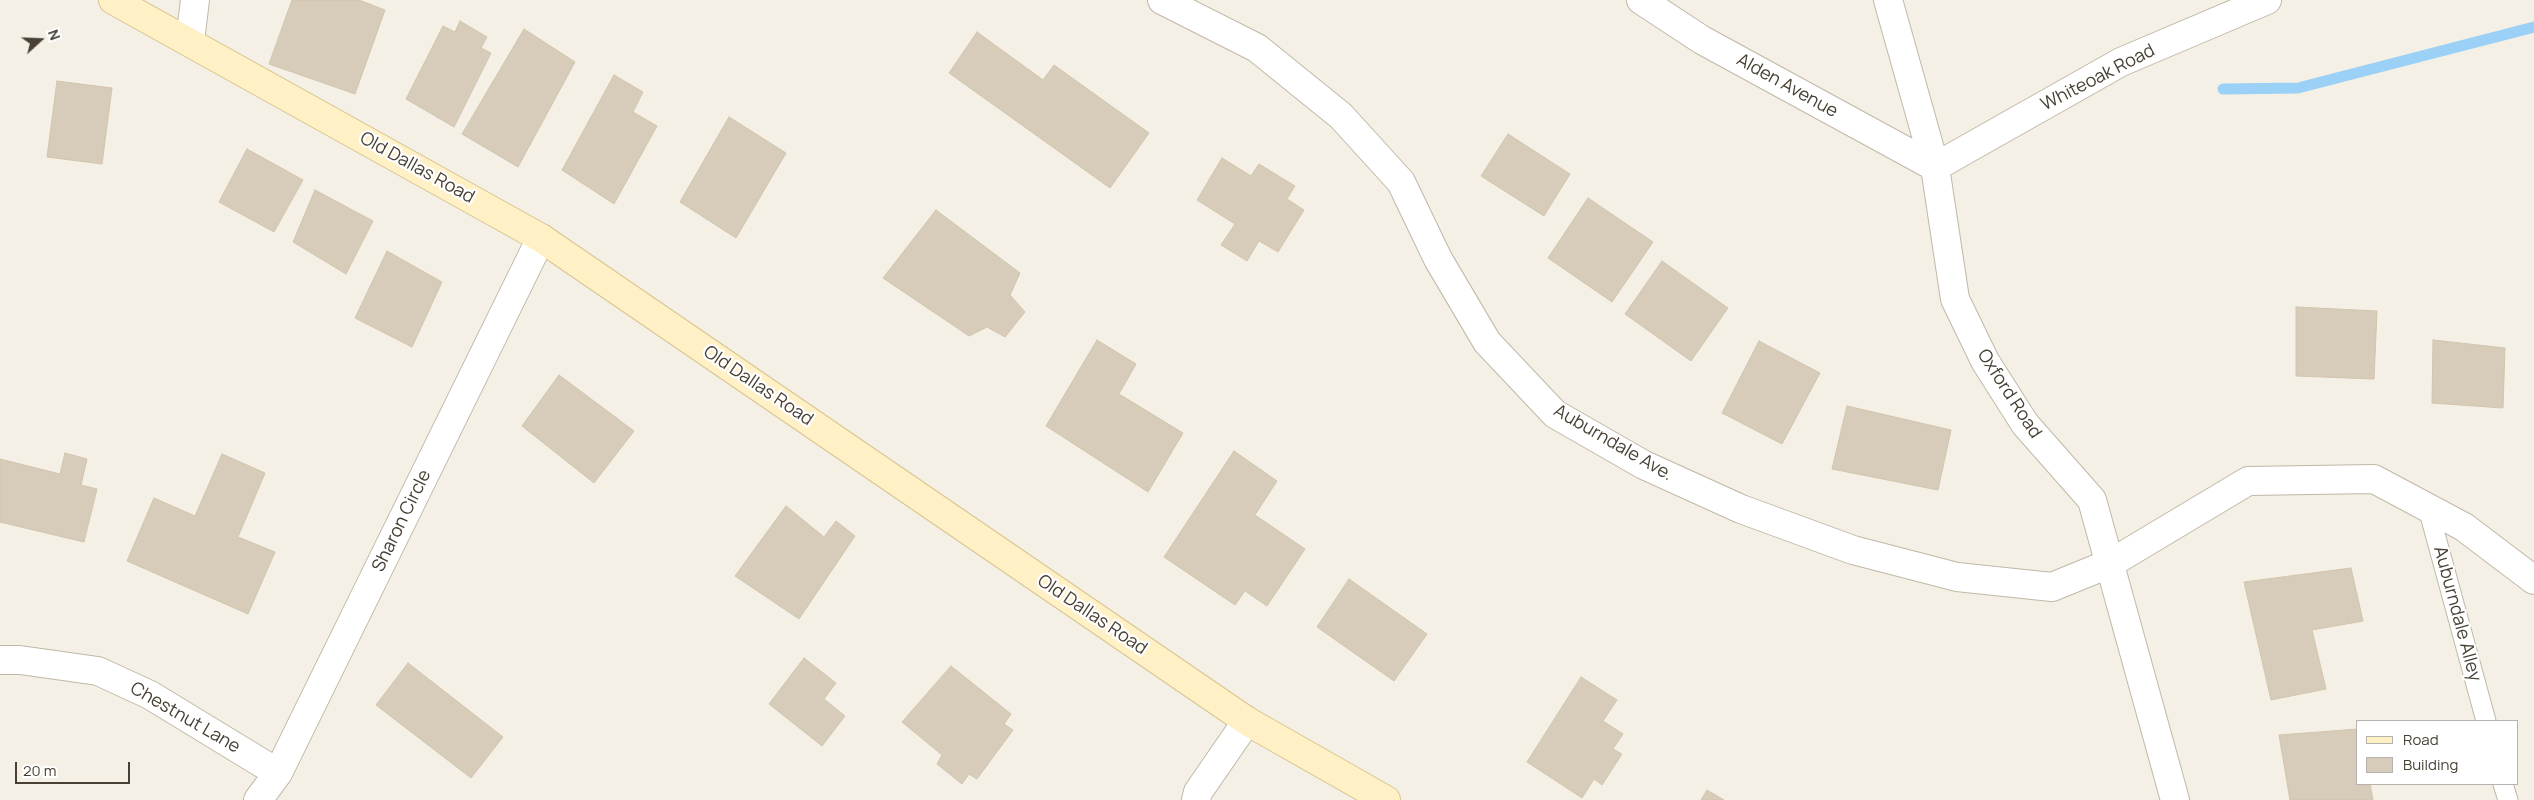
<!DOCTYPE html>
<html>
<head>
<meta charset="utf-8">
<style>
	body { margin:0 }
	#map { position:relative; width:2534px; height:800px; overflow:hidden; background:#f4f0e5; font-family:Manrope,sans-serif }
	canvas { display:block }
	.legend { position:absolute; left:2356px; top:720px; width:162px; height:65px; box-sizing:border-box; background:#fff; border:1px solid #b6b3ae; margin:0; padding:6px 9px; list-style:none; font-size:15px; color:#484034 }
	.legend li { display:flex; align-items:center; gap:10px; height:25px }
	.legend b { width:25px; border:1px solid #b6b3ae }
	.north { position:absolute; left:15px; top:15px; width:50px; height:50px; -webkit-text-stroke:4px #fff; paint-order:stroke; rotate:70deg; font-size:14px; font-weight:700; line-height:20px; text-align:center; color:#484034 }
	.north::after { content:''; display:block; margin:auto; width:18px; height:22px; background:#484034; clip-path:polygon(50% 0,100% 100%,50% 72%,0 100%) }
	.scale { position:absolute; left:15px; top:762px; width:115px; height:22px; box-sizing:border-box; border:2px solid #484034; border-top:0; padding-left:6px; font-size:15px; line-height:18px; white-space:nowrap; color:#484034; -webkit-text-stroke:4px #fff; paint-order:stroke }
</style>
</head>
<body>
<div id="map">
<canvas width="2534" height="800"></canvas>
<ul class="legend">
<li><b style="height:6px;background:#fff1c5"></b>Road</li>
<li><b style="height:14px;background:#d7ccba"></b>Building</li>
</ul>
<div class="north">N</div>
<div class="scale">20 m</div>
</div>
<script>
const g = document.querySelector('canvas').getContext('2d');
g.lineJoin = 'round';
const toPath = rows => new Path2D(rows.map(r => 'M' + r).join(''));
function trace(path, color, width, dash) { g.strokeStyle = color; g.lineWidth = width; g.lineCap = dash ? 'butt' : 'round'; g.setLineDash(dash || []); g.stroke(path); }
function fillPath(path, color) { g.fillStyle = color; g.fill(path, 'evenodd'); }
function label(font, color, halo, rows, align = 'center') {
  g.font = font + ' Manrope,sans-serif'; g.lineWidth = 4.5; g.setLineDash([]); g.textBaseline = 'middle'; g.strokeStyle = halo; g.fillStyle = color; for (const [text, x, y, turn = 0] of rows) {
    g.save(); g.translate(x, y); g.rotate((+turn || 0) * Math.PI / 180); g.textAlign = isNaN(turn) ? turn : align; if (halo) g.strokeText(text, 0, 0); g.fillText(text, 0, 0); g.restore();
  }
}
trace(toPath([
	[2223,89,2298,88,2534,27]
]), '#9cd1f7', 11);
const building = toPath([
	[292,0,359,0,385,10,355,94,269,64,292,0],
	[460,21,487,37,481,48,491,53,454,127,406,99,443,26,455,32,460,21],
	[524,29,575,62,518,167,462,134,524,29],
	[977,32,1043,80,1054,65,1149,133,1110,188,949,73,977,32],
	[614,75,643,92,633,112,657,126,614,204,562,170,614,75],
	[57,81,112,88,102,164,47,157,57,81],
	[729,117,786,153,736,238,680,202,729,117],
	[1508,134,1570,174,1544,216,1481,176,1508,134],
	[247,149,303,180,274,232,219,202,247,149],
	[1222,158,1251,176,1259,164,1295,186,1287,199,1304,210,1278,252,1259,241,1247,261,1221,245,1235,224,1197,200,1222,158],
	[315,190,373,221,346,274,293,242,315,190],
	[1588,198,1653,242,1612,302,1548,258,1588,198],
	[936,210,1020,273,1010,295,1025,312,1005,337,987,327,969,336,883,278,936,210],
	[387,251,442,282,412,347,355,318,387,251],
	[1662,261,1728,308,1691,361,1625,314,1662,261],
	[2296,307,2377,311,2374,379,2296,376,2296,307],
	[1097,340,1136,364,1119,394,1183,433,1148,492,1046,426,1097,340],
	[2433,340,2505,348,2503,408,2432,403,2433,340],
	[1759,341,1820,373,1782,444,1722,413,1759,341],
	[559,375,634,431,594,483,522,426,559,375],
	[1847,406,1951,430,1938,490,1832,469,1847,406],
	[1234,451,1277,481,1255,515,1305,549,1267,606,1245,591,1235,605,1164,557,1234,451],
	[65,453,87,459,81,485,97,489,84,542,0,522,0,459,60,474,65,453],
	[222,454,265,473,238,537,275,552,248,614,127,561,154,498,195,516,222,454],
	[786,506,824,537,836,521,855,536,799,619,735,576,786,506],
	[2351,568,2363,621,2312,630,2326,689,2271,700,2244,582,2351,568],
	[1349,579,1427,634,1394,681,1317,627,1349,579],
	[804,658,836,683,824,699,845,716,822,746,769,704,804,658],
	[408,663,503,737,471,778,376,705,408,663],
	[951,666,1011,714,1004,724,1013,730,977,779,969,774,962,784,937,764,942,755,902,722,951,666],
	[1581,677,1617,700,1603,721,1623,734,1613,749,1622,754,1602,785,1594,779,1582,798,1527,762,1581,677],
	[2358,729,2358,784,2370,784,2373,800,2290,800,2279,735,2358,729],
	[1707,790,1724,800,1701,800,1707,790]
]);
fillPath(building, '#d7ccba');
trace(building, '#d2c4ac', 1);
const lane = toPath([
	[2428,508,2486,721],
	[2503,784,2508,800]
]);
const street = toPath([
	[1162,0,1257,48,1341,116,1401,182,1438,259,1487,342,1555,414,1644,465,1741,509,1853,550,1957,577,2052,587,2111,563,2248,481,2374,479,2464,527,2534,580],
	[1641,0,1702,40,1935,167],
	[1888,0,1935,167,1955,299,1985,361,2025,424,2092,500,2175,800],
	[190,41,195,0],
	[1935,167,2121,62,2267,0],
	[0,660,20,660,98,671,150,695,278,773],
	[258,800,278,773,541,238],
	[1196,800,1198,792,1247,721]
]);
const secondary = toPath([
	[113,0,541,238,1247,721,1386,800]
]);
trace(lane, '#c1b8a7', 21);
trace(street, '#c1b8a7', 30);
trace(secondary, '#d8c591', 30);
trace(lane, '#fff', 19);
trace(street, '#fff', 28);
trace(secondary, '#fff1c5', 28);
label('18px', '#484034', '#fff', [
	["Whiteoak Road",2098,78,-27],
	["Alden Avenue",1787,86,29],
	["Old Dallas Road",417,168,29],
	["Old Dallas Road",758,386,34],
	["Oxford Road",2009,394,57],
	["Auburndale Ave.",1613,443,30],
	["Sharon Circle",402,521,-64],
	["Auburndale Alley",2457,614,75],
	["Old Dallas Road",1092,615,34],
	["Chestnut Lane",185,718,30]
]);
</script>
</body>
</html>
